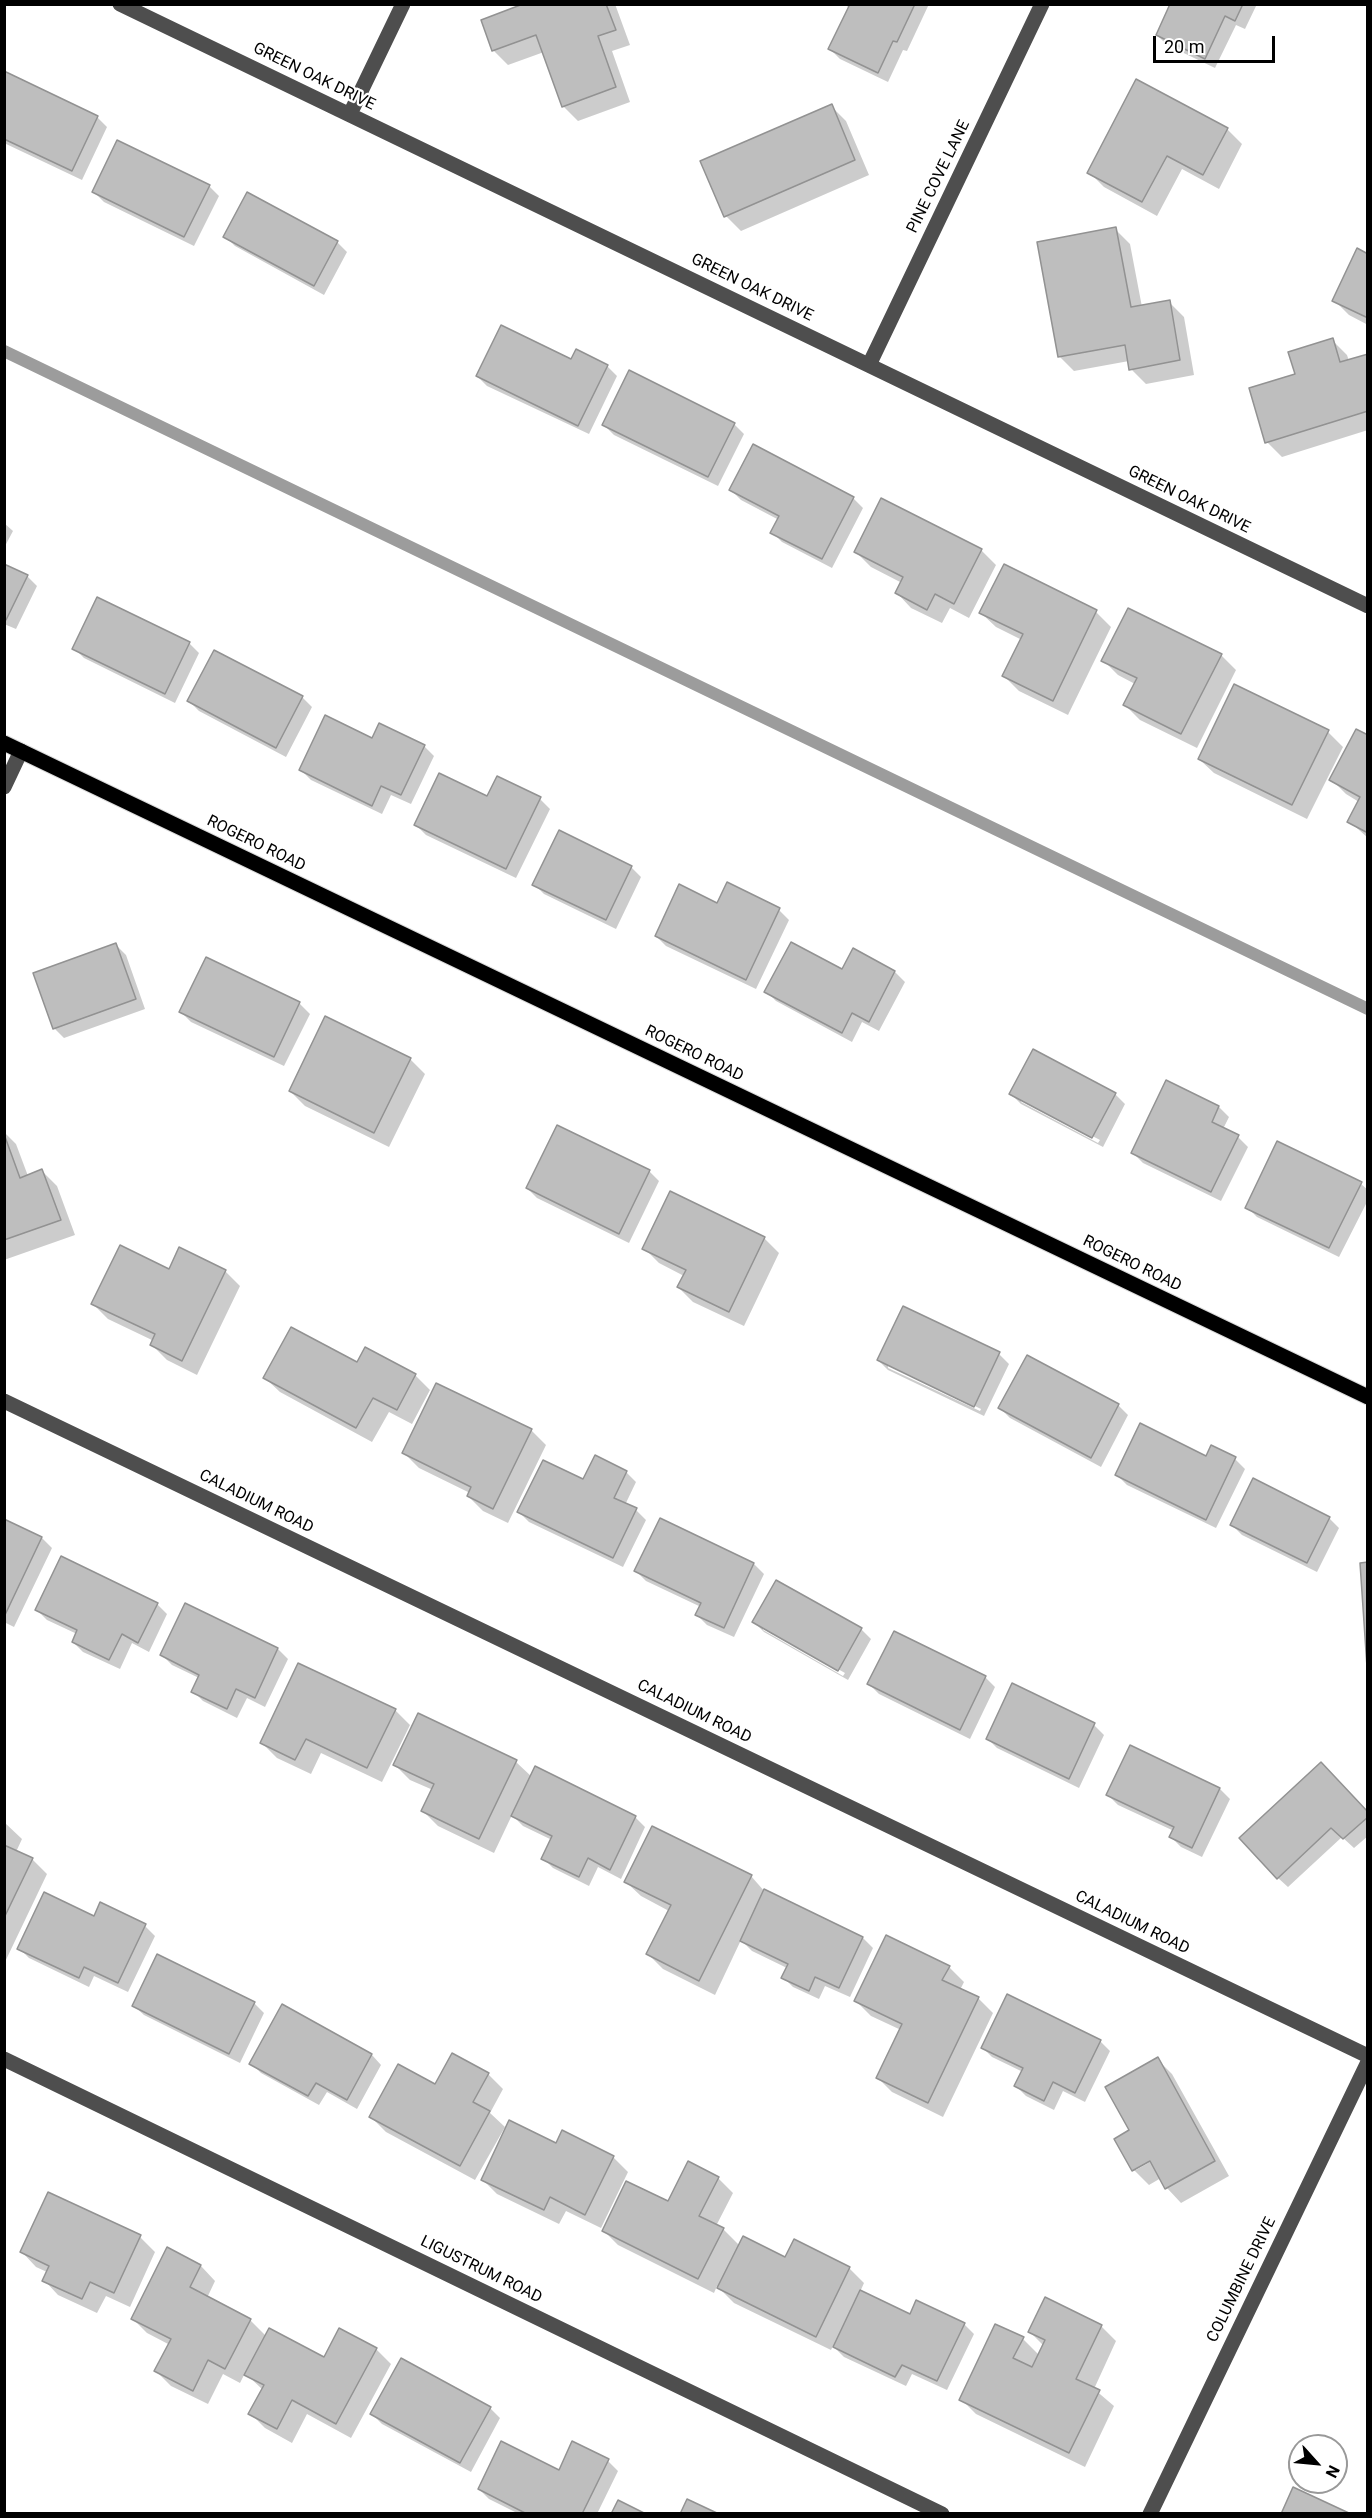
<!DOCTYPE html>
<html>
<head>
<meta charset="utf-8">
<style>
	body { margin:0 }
	#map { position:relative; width:1372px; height:2518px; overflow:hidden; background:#fff; font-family:Roboto,sans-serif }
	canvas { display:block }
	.frame { position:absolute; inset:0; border:6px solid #000; pointer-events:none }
	.north { position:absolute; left:1288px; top:2434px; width:60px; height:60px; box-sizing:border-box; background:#fff; border:2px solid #999; border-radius:50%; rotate:117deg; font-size:16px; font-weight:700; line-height:24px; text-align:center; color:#000 }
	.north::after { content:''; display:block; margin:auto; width:21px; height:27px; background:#000; clip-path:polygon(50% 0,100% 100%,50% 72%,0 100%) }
	.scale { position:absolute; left:1153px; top:36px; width:122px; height:27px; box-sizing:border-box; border:3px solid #000; border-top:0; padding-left:8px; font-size:18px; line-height:21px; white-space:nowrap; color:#000; -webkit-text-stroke:4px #fff; paint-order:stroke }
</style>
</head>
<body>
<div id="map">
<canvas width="1372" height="2518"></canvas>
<div class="frame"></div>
<div class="north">N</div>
<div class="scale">20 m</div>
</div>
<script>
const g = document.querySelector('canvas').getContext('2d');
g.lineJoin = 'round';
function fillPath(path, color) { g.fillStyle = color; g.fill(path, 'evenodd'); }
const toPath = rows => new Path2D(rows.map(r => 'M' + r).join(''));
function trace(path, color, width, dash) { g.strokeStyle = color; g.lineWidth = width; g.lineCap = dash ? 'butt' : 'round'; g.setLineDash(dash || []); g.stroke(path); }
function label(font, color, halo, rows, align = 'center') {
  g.font = font + ' Roboto,sans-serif'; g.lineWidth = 4.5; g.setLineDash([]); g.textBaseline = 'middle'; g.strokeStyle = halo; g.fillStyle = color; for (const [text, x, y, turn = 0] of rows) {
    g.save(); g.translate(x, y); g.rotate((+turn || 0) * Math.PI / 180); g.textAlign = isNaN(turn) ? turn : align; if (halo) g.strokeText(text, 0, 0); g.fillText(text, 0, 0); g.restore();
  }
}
fillPath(toPath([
	[527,4,615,4,630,45,612,51,630,102,578,121,563,106,544,52,508,65,493,50],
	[845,4,929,4,907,51,903,50,888,82,840,59,830,49,849,8],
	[1172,4,1257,4,1245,29,1236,25,1215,68,1167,45,1157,35],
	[4,72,97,117,107,127,82,180,4,143],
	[831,106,846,121,869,175,741,231,726,216],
	[1227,129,1242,144,1219,189,1182,169,1157,216,1104,187,1089,172],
	[209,186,219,196,194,246,104,202,94,192],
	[1115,229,1130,244,1142,307,1169,302,1184,317,1194,375,1146,384,1131,369,1129,361,1074,371,1059,356],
	[225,236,337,242,347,252,324,295,235,246],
	[1368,255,1368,325,1349,315,1334,300],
	[1332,340,1347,355,1349,361,1368,355,1368,430,1282,457,1267,442,1296,375],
	[571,361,607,366,617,376,589,434,487,386,477,376],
	[734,424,744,434,718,486,614,435,604,425],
	[754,446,853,498,863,508,832,568,782,542,772,532,779,520,741,500,731,490],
	[4,523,13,531,4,548],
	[981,550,996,565,969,618,950,608,942,623,911,608,897,593,902,583,871,567,856,552],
	[4,565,27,576,37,586,16,629,4,624],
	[1004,566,1096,612,1111,627,1068,715,1019,691,1004,676,1022,640,996,627,981,613],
	[189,643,199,653,175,703,84,658,74,648],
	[1221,655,1236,670,1197,748,1140,720,1125,705,1135,684,1118,675,1103,660],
	[302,697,312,707,286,757,199,711,189,701],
	[1328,732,1343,747,1307,819,1214,773,1199,759],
	[1368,736,1368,838,1349,821,1359,802,1346,794,1331,779],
	[372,740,424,746,434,756,411,804,391,795,382,814,311,780,301,770],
	[488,798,540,799,550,809,516,878,426,835,416,825],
	[631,867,641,877,616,929,544,894,534,884],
	[728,885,779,910,789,920,756,989,666,946,656,936,718,905],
	[116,945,126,955,145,1009,64,1038,54,1028],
	[854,950,895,972,905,982,879,1031,862,1022,852,1042,776,1001,766,991,843,971],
	[207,959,300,1004,310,1014,284,1066,191,1022,181,1012],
	[410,1059,425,1074,389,1147,305,1106,290,1091],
	[1166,1082,1219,1107,1229,1117,1223,1129,1238,1137,1248,1147,1221,1201,1143,1163,1133,1153],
	[1011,1094,1115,1094,1125,1104,1103,1147,1021,1104],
	[1021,1099,1100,1140,1098,1143,1021,1102],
	[4,1132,16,1144,28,1176,42,1171,57,1186,75,1235,4,1260],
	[649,1171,659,1181,629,1243,537,1198,527,1188],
	[1361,1184,1368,1190,1368,1200,1339,1257,1257,1217,1247,1207],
	[764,1238,779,1253,744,1326,693,1302,678,1287,684,1276,659,1263,644,1248],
	[170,1271,225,1271,240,1286,197,1375,167,1360,152,1345,154,1341,108,1319,93,1304],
	[999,1354,1009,1364,984,1416,888,1370,878,1360],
	[888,1364,981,1409,980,1411,888,1368],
	[357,1364,415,1375,430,1390,412,1424,389,1412,372,1442,280,1392,265,1378],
	[1118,1405,1128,1415,1101,1467,1010,1418,1000,1408],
	[531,1430,546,1445,508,1523,483,1511,468,1496,470,1493,419,1468,404,1453],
	[1235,1459,1245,1469,1216,1528,1127,1485,1117,1475],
	[626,1472,636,1482,625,1505,636,1510,646,1520,623,1567,529,1522,519,1512,584,1481],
	[1329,1518,1339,1528,1317,1572,1242,1535,1232,1525],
	[661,1520,754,1564,764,1574,734,1637,707,1625,697,1615,701,1607,646,1581,636,1571],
	[4,1521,42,1538,52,1548,14,1627,4,1622],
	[157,1604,167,1614,149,1652,132,1643,120,1669,83,1652,73,1642,77,1634,47,1620,37,1610],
	[186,1605,278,1649,288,1659,265,1707,247,1698,237,1718,203,1701,193,1691,199,1678,172,1665,162,1655],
	[754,1622,861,1629,871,1639,848,1680,764,1632],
	[763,1627,845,1673,843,1676,763,1630],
	[985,1677,995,1687,970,1739,879,1694,869,1684],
	[395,1710,410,1725,382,1782,321,1753,311,1774,277,1758,262,1743],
	[1094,1725,1104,1735,1079,1788,997,1748,987,1738],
	[1131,1747,1220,1789,1230,1799,1202,1857,1181,1847,1171,1837,1174,1831,1118,1805,1108,1795],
	[516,1762,532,1777,635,1817,645,1827,621,1879,598,1867,589,1886,553,1868,543,1858,552,1840,523,1826,512,1815,494,1853,438,1826,423,1811,433,1790,410,1780,395,1765],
	[1321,1764,1368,1813,1368,1836,1354,1848,1342,1837,1288,1887,1278,1878],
	[4,1822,22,1839,16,1852,32,1859,47,1874,4,1964],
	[751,1876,765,1892,863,1938,873,1948,850,1997,825,1986,819,1999,793,1987,783,1977,787,1968,752,1951,741,1940,715,1995,663,1969,648,1954,669,1911,641,1896,626,1882],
	[95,1918,145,1926,155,1936,128,1992,94,1976,89,1987,29,1958,19,1948],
	[949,1967,964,1982,960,1990,978,1998,993,2013,943,2117,892,2092,878,2078,901,2030,871,2016,856,2001],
	[254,2003,264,2013,240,2063,144,2015,134,2006],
	[283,2006,372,2055,381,2065,357,2109,327,2092,319,2105,261,2073,251,2063],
	[1100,2041,1110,2051,1085,2102,1063,2091,1054,2110,1026,2096,1016,2086,1023,2072,992,2057,982,2047],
	[453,2055,488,2074,503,2089,490,2113,505,2127,475,2180,386,2132,371,2117,436,2086],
	[1157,2059,1172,2074,1229,2176,1181,2203,1167,2188,1161,2178,1149,2185,1134,2170,1132,2131],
	[1155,2156,1157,2158,1136,2170,1136,2167],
	[613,2157,628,2172,601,2228,566,2211,559,2224,497,2194,482,2179],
	[718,2178,733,2193,716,2226,723,2229,740,2246,786,2259,849,2268,864,2283,860,2292,911,2316,964,2324,974,2334,947,2390,912,2374,906,2386,844,2357,833,2346,831,2350,734,2303,717,2286,714,2293,618,2245,603,2230,669,2203],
	[48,2194,140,2237,155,2252,130,2307,106,2296,97,2313,58,2295,44,2280,47,2272,36,2267,22,2252],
	[168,2249,201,2266,215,2281,207,2298,250,2320,266,2336,324,2359,376,2349,391,2364,351,2438,307,2414,292,2443,265,2428,250,2413,263,2390,245,2373,240,2383,223,2374,208,2404,171,2386,156,2371,170,2345,147,2333,133,2319],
	[1046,2299,1101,2326,1116,2341,1094,2389,1114,2406,1085,2467,976,2414,961,2399,1023,2339,1039,2355,1044,2346,1030,2332],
	[490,2408,500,2418,471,2472,382,2424,372,2414],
	[573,2443,608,2461,618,2471,597,2514,519,2514,489,2499,479,2489,559,2472]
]), '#0003');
trace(toPath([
	[4,351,1368,1009]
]), '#9c9c9c', 12);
const building = toPath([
	[523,4,606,4,616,30,598,36,616,87,562,107,536,35,492,51,481,20,523,4],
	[915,4,897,42,893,41,878,73,828,49,850,4,915,4],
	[1170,4,1243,4,1235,21,1225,16,1205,59,1156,35,1170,4],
	[4,71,98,116,72,171,4,139,4,71],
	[1136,79,1228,128,1203,175,1167,156,1142,202,1087,173,1136,79],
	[832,104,855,160,724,217,700,161,832,104],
	[117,140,210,185,184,237,92,192,117,140],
	[247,192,338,241,314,286,223,237,247,192],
	[1116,227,1131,307,1170,300,1180,360,1129,370,1125,345,1058,357,1037,242,1116,227],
	[1357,248,1368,254,1368,318,1332,301,1357,248],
	[501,325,571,359,576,349,608,365,578,426,476,376,501,325],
	[1333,338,1340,362,1368,354,1368,411,1265,443,1249,388,1295,374,1288,352,1333,338],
	[629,370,735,423,708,477,602,425,629,370],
	[753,444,854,497,822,559,770,533,779,516,729,490,753,444],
	[881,498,982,549,954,604,935,594,927,610,895,593,903,577,854,552,881,498],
	[4,564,28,575,6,620,4,620,4,564],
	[1004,564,1097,610,1053,701,1002,676,1023,634,979,613,1004,564],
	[97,597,190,642,165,694,72,649,97,597],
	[1128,608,1222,654,1181,734,1123,705,1137,678,1101,661,1128,608],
	[214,650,303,696,276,748,187,701,214,650],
	[1234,684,1329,730,1292,805,1198,759,1234,684],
	[325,715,372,738,379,723,425,745,401,795,381,786,372,806,299,770,325,715],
	[1356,729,1368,735,1368,833,1347,822,1360,797,1329,780,1356,729],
	[439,773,487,796,497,776,541,797,506,869,414,825,439,773],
	[559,830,632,866,606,920,532,885,559,830],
	[727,882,780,908,746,980,655,936,679,884,717,903,727,882],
	[791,942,842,969,853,948,895,971,869,1022,852,1013,842,1033,764,992,791,942],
	[116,943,136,999,53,1029,33,973,116,943],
	[206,957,300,1002,274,1057,179,1012,206,957],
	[325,1016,411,1058,374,1133,289,1091,325,1016],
	[1033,1049,1116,1093,1092,1138,1009,1094,1033,1049],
	[1166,1080,1219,1106,1212,1122,1239,1135,1211,1192,1131,1153,1166,1080],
	[557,1125,650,1170,619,1234,526,1188,557,1125],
	[4,1134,20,1178,42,1169,61,1220,4,1240,4,1134],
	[1277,1141,1362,1182,1329,1248,1245,1208,1277,1141],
	[670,1191,765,1237,729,1312,677,1287,686,1270,642,1249,670,1191],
	[120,1245,169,1269,179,1247,226,1270,182,1361,150,1345,155,1334,91,1304,120,1245],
	[903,1306,1000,1352,974,1407,877,1360,903,1306],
	[291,1327,357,1362,365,1347,416,1374,397,1410,373,1398,356,1428,263,1378,291,1327],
	[1027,1355,1119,1404,1091,1458,998,1408,1027,1355],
	[436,1383,532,1429,493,1509,467,1496,471,1487,402,1453,436,1383],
	[1140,1423,1206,1456,1211,1445,1236,1457,1206,1520,1115,1475,1140,1423],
	[595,1455,627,1471,614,1498,637,1508,613,1558,517,1512,543,1460,583,1479,595,1455],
	[1253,1478,1330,1517,1307,1563,1230,1525,1253,1478],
	[660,1518,754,1563,724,1628,695,1615,701,1603,634,1571,660,1518],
	[4,1519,42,1537,4,1617,4,1519],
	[61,1556,158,1603,138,1643,122,1634,109,1660,72,1642,77,1630,35,1610,61,1556],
	[1368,1562,1368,1682,1360,1563,1368,1562],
	[776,1580,862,1628,838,1671,752,1622,776,1580],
	[185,1603,278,1648,255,1698,236,1689,227,1709,191,1692,199,1675,160,1655,185,1603],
	[894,1631,986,1676,960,1730,867,1684,894,1631],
	[298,1663,396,1709,367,1768,306,1739,295,1760,260,1743,298,1663],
	[1012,1683,1095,1723,1069,1779,986,1739,1012,1683],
	[418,1713,517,1760,479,1839,421,1811,434,1784,393,1765,418,1713],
	[1130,1745,1220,1788,1192,1848,1169,1837,1174,1827,1106,1795,1130,1745],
	[1321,1762,1368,1812,1368,1817,1343,1839,1331,1828,1277,1879,1239,1838,1321,1762],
	[535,1766,636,1816,610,1870,588,1858,579,1877,541,1859,552,1836,511,1816,535,1766],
	[652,1826,752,1875,699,1981,646,1954,671,1905,624,1882,652,1826],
	[4,1845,33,1858,4,1918,4,1845],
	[764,1889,863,1937,839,1988,815,1977,809,1991,781,1978,788,1964,740,1941,764,1889],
	[44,1892,94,1916,100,1902,146,1924,118,1983,84,1967,79,1978,17,1949,44,1892],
	[886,1935,950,1966,942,1980,979,1997,928,2103,876,2078,902,2024,854,2001,886,1935],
	[157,1954,255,2002,229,2054,132,2006,157,1954],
	[1007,1994,1101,2040,1075,2093,1053,2082,1044,2101,1014,2086,1023,2068,981,2048,1007,1994],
	[282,2004,372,2054,347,2100,316,2083,308,2096,249,2064,282,2004],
	[452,2053,489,2073,473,2102,490,2111,460,2166,369,2117,398,2064,435,2084,452,2053],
	[1158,2057,1215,2161,1165,2189,1150,2161,1132,2171,1114,2139,1129,2130,1105,2087,1158,2057],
	[509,2120,556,2143,562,2130,614,2156,585,2215,550,2197,544,2210,481,2180,509,2120],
	[688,2161,719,2177,699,2216,724,2228,698,2279,602,2231,626,2181,668,2201,688,2161],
	[48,2192,141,2235,114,2293,90,2282,82,2299,42,2281,49,2266,20,2252,48,2192],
	[743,2236,785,2257,794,2239,850,2267,816,2337,717,2288,743,2236],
	[167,2247,201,2265,190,2287,251,2319,225,2369,208,2360,193,2391,154,2371,171,2339,131,2319,167,2247],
	[860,2290,910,2314,916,2300,965,2323,937,2381,902,2365,895,2377,833,2347,860,2290],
	[1045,2297,1102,2325,1076,2379,1100,2390,1069,2453,959,2400,995,2324,1024,2337,1013,2358,1032,2367,1045,2340,1028,2332,1045,2297],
	[269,2328,324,2357,339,2328,377,2348,336,2424,292,2400,277,2429,248,2414,264,2385,244,2375,269,2328],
	[401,2358,491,2407,460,2463,370,2414,401,2358],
	[501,2441,559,2470,572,2441,609,2459,582,2514,527,2514,478,2489,501,2441],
	[1293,2487,1351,2514,1281,2514,1293,2487],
	[687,2499,719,2514,680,2514,687,2499],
	[618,2500,646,2514,611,2514,618,2500]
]);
fillPath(building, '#bebebe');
trace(building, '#929292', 1.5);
const major = toPath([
	[4,743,1368,1397]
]);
trace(major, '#dbdbdb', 17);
trace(toPath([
	[120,4,1368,606],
	[350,114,403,4],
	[869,365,1042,4],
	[4,787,21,751],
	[4,1401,1368,2056],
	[4,2059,942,2514],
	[1150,2514,1368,2062]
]), '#4e4e4e', 15);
trace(major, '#000', 15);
label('16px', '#000', '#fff', [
	["GREEN OAK DRIVE",314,77,26],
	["PINE COVE LANE",939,177,-64],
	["GREEN OAK DRIVE",752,288,26],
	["GREEN OAK DRIVE",1189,500,26],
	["ROGERO ROAD",256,844,26],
	["ROGERO ROAD",694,1054,26],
	["ROGERO ROAD",1132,1264,26],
	["CALADIUM ROAD",256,1502,26],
	["CALADIUM ROAD",694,1712,26],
	["CALADIUM ROAD",1132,1923,26],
	["LIGUSTRUM ROAD",481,2270,26],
	["COLUMBINE DRIVE",1242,2280,-64]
]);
</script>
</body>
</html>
